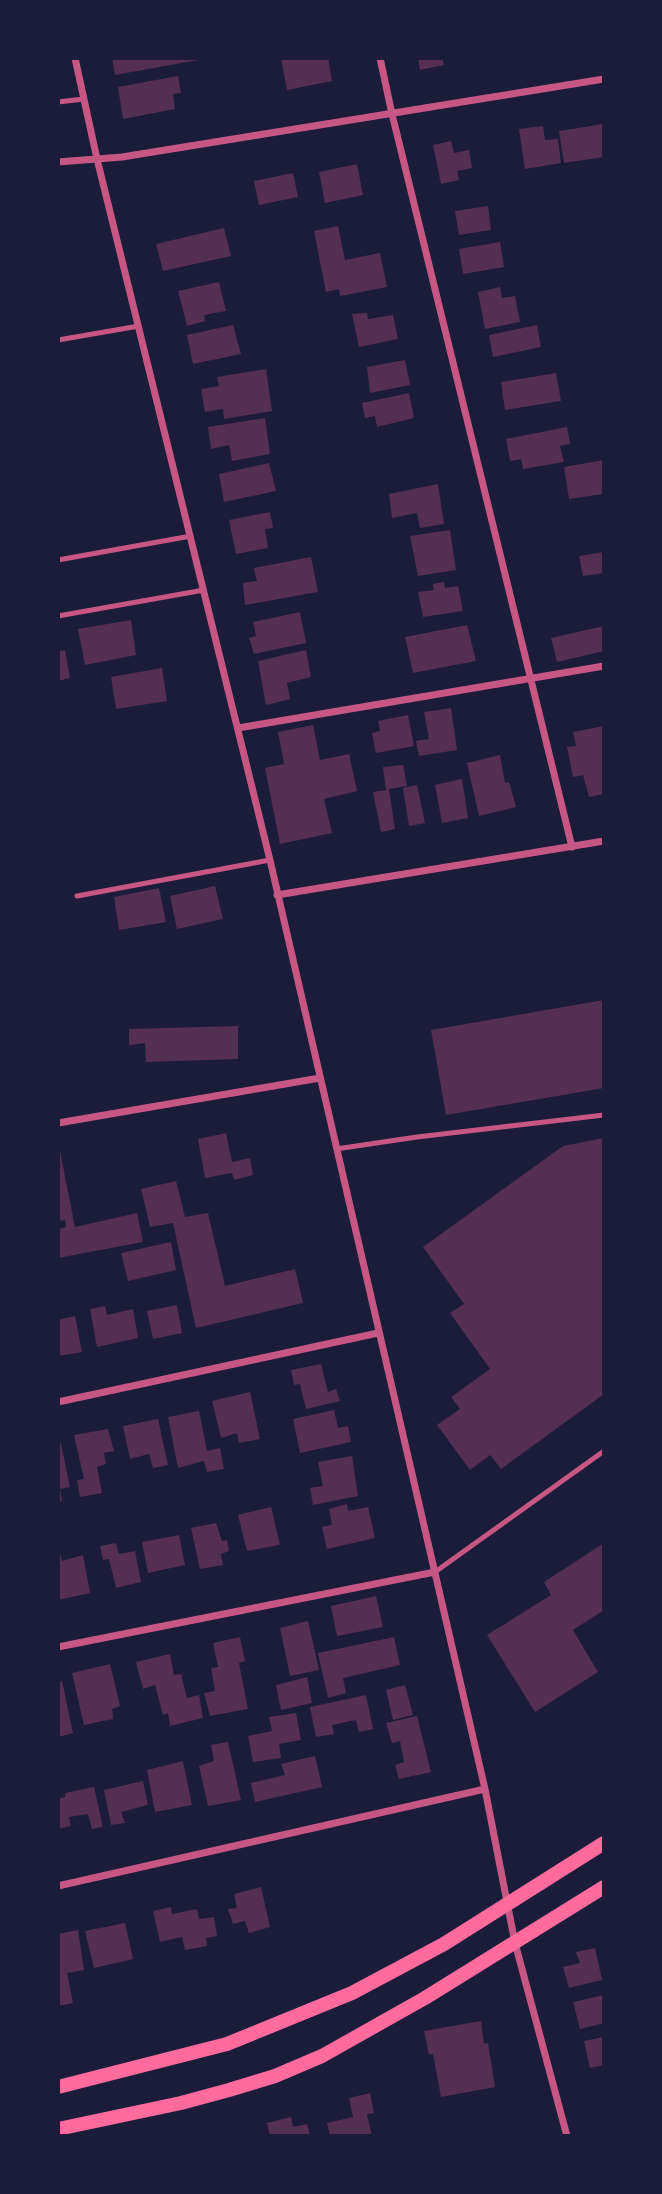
<!DOCTYPE html>
<html>
<head>
<meta charset="utf-8">
<style>
	body { margin:0 }
	#map { position:relative; width:662px; height:2194px; overflow:hidden; background:#1b1b3a; font-family:Overpass,sans-serif }
	canvas { display:block }
	.frame { position:absolute; inset:0; border:60px solid #1b1b3a; pointer-events:none }
</style>
</head>
<body>
<div id="map">
<canvas width="662" height="2194"></canvas>
<div class="frame"></div>
</div>
<script>
const g = document.querySelector('canvas').getContext('2d');
g.lineJoin = 'round';
function fillPath(path, color) { g.fillStyle = color; g.fill(path, 'evenodd'); }
const toPath = rows => new Path2D(rows.map(r => 'M' + r).join(''));
function trace(path, color, width, dash) { g.strokeStyle = color; g.lineWidth = width; g.lineCap = dash ? 'butt' : 'round'; g.setLineDash(dash || []); g.stroke(path); }
fillPath(toPath([
	[112,58,204,58,204,59,115,75],
	[287,58,328,58,332,81,287,90,281,59],
	[418,58,442,58,444,65,420,70],
	[178,76,181,93,173,94,175,109,123,119,118,87],
	[603,124,604,157,564,163,559,131],
	[543,126,545,140,558,139,561,163,525,169,519,129],
	[451,141,454,153,469,150,472,168,457,171,459,180,441,184,433,145],
	[357,164,363,195,325,203,319,172],
	[293,173,298,197,259,205,254,181],
	[488,206,491,230,459,235,455,211],
	[338,226,345,260,380,253,387,287,340,296,339,289,326,292,314,231],
	[224,228,231,256,163,271,156,244],
	[500,242,504,267,463,274,459,249],
	[219,282,226,311,204,315,205,321,187,326,178,291],
	[500,287,502,298,515,296,520,322,485,329,478,292],
	[367,313,368,319,393,315,398,339,359,347,352,314],
	[233,325,241,354,193,364,187,335],
	[537,325,541,347,493,357,489,335],
	[405,360,410,385,370,393,367,367],
	[266,369,272,411,224,419,223,409,205,412,201,389,219,386,217,377],
	[556,373,561,401,505,410,501,382],
	[409,393,414,418,377,427,375,416,365,418,362,403],
	[265,418,270,454,232,461,229,445,211,449,208,427],
	[567,427,570,444,560,446,564,462,523,469,521,459,510,461,506,439],
	[604,460,604,494,569,499,564,467],
	[269,463,276,491,224,502,219,474],
	[438,484,444,524,420,528,417,513,392,518,389,494],
	[270,512,273,528,265,529,268,548,236,554,229,520],
	[450,530,456,570,418,576,410,536],
	[604,552,604,573,583,576,579,556],
	[311,557,318,592,245,605,243,583,257,581,254,568],
	[444,582,445,588,458,586,463,611,423,617,418,592,434,590,433,584],
	[300,612,306,643,254,654,249,638,256,636,253,622],
	[131,620,136,655,85,665,78,629],
	[467,625,476,661,413,673,405,637],
	[604,626,604,651,557,662,551,638],
	[65,650,70,678,58,681,58,651],
	[306,650,311,677,287,683,290,699,266,705,258,661],
	[162,668,167,701,116,709,111,677],
	[451,708,457,750,419,756,416,741,429,739,424,712],
	[408,715,414,746,376,753,372,733,380,731,378,721],
	[313,725,320,760,349,754,357,791,324,799,332,833,280,844,265,768,284,764,278,732],
	[604,726,604,794,589,797,583,775,573,777,567,747,576,746,573,732],
	[500,755,505,783,509,782,516,807,479,816,467,763],
	[403,765,407,786,389,789,395,829,381,832,373,792,386,790,383,767],
	[462,779,468,818,442,823,435,785],
	[417,785,425,823,409,826,403,788],
	[215,886,223,919,177,929,170,896],
	[159,888,166,922,119,930,114,897],
	[604,1000,604,1088,446,1115,431,1030],
	[238,1026,238,1059,146,1062,145,1043,129,1045,129,1029],
	[226,1133,232,1162,250,1158,253,1175,234,1180,232,1173,205,1178,198,1139],
	[604,1138,604,1394,501,1469,490,1455,470,1470,437,1425,460,1409,451,1397,490,1369,450,1313,464,1304,423,1247,563,1146],
	[58,1151,60,1151,75,1227,137,1213,143,1242,58,1258,58,1229,66,1227,65,1220,58,1221],
	[176,1181,185,1217,208,1213,225,1286,295,1269,303,1303,196,1328,173,1223,150,1227,141,1189],
	[171,1242,176,1270,128,1281,121,1253],
	[177,1305,182,1333,153,1339,147,1311],
	[105,1306,107,1315,133,1309,138,1338,97,1347,90,1309],
	[75,1316,82,1352,58,1356,58,1320],
	[321,1364,328,1392,336,1389,340,1401,306,1409,300,1384,294,1385,291,1370],
	[250,1392,260,1439,239,1443,237,1433,221,1438,212,1401],
	[334,1410,338,1428,348,1426,351,1442,300,1453,293,1419],
	[199,1411,207,1451,220,1448,224,1469,207,1472,204,1461,178,1468,168,1417],
	[158,1419,168,1465,153,1468,149,1454,130,1459,123,1426],
	[108,1429,114,1451,104,1453,106,1464,97,1467,102,1493,80,1497,77,1480,84,1479,74,1435],
	[58,1444,61,1444,70,1487,60,1489,62,1501,58,1502],
	[352,1456,358,1496,313,1505,310,1488,323,1486,318,1462],
	[347,1504,348,1511,368,1507,375,1538,327,1549,322,1527,332,1525,329,1509],
	[271,1507,280,1545,247,1551,238,1515],
	[216,1523,222,1541,227,1540,229,1551,221,1554,223,1565,200,1569,191,1528],
	[179,1535,185,1565,148,1573,142,1542],
	[116,1543,119,1554,135,1551,141,1582,116,1588,109,1559,103,1560,100,1546],
	[604,1543,604,1610,573,1630,598,1672,535,1712,487,1635,551,1595,544,1582],
	[58,1548,62,1561,83,1555,90,1593,58,1600],
	[376,1596,383,1627,337,1636,331,1606],
	[308,1621,319,1670,290,1676,280,1628],
	[240,1637,245,1661,239,1663,248,1709,210,1716,204,1693,215,1691,211,1668,218,1667,213,1643],
	[394,1637,400,1665,343,1678,346,1693,328,1698,318,1653],
	[170,1654,174,1675,181,1674,187,1698,199,1695,203,1718,170,1726,168,1713,163,1715,155,1685,143,1689,136,1662],
	[110,1664,120,1706,112,1709,113,1719,84,1725,72,1673],
	[307,1677,312,1703,281,1710,276,1685],
	[62,1681,73,1733,58,1737,58,1682],
	[405,1685,413,1715,393,1720,386,1690],
	[366,1695,373,1729,359,1732,356,1720,332,1725,334,1734,316,1737,310,1707],
	[296,1713,301,1740,279,1744,281,1758,253,1762,248,1736,272,1731,269,1717],
	[417,1716,431,1772,399,1779,395,1765,404,1762,400,1741,392,1743,386,1723],
	[228,1742,241,1800,208,1806,199,1766,214,1761,211,1745],
	[315,1756,322,1787,255,1802,251,1783,285,1775,281,1764],
	[183,1761,192,1805,155,1812,147,1770],
	[143,1781,148,1805,121,1812,125,1823,111,1825,104,1790],
	[94,1787,103,1827,92,1829,88,1814,69,1817,71,1826,58,1829,58,1799,65,1797,65,1793],
	[261,1887,270,1927,249,1933,245,1921,233,1924,228,1909,237,1908,234,1894],
	[171,1907,172,1914,197,1909,199,1919,214,1917,217,1936,206,1938,207,1946,185,1950,182,1937,160,1942,153,1911],
	[125,1923,133,1959,94,1968,85,1931],
	[78,1930,84,1970,67,1973,73,2003,58,2006,58,1945,60,1945,58,1934],
	[595,1948,602,1980,569,1988,563,1967,580,1963,576,1952],
	[604,1995,604,2023,580,2029,573,2002],
	[481,2021,484,2044,488,2043,495,2087,441,2097,433,2054,429,2055,424,2031],
	[604,2037,604,2065,590,2068,584,2041],
	[370,2093,374,2113,367,2114,372,2136,330,2136,327,2123,353,2117,349,2098],
	[291,2117,293,2127,307,2124,310,2136,270,2136,267,2123]
]), '#542f53');
trace(toPath([
	[58,102,84,99],
	[58,340,139,326],
	[58,560,191,536],
	[58,616,204,590],
	[77,896,270,860],
	[336,1149,417,1137,604,1115],
	[435,1572,604,1451]
]), '#c65784', 5);
trace(toPath([
	[75,58,97,159,270,860,485,1789,515,1943,567,2136],
	[380,58,392,114,572,847],
	[58,162,122,157,604,79],
	[238,728,604,666],
	[277,895,604,841],
	[58,1123,320,1078],
	[58,1402,378,1333],
	[58,1647,435,1572],
	[58,1886,485,1789]
]), '#c65784', 7);
trace(toPath([
	[58,2087,227,2044,352,1993,444,1944,604,1843],
	[58,2129,181,2103,229,2090,275,2076,322,2056,425,1998,604,1887]
]), '#ff6b9d', 14);
</script>
</body>
</html>
